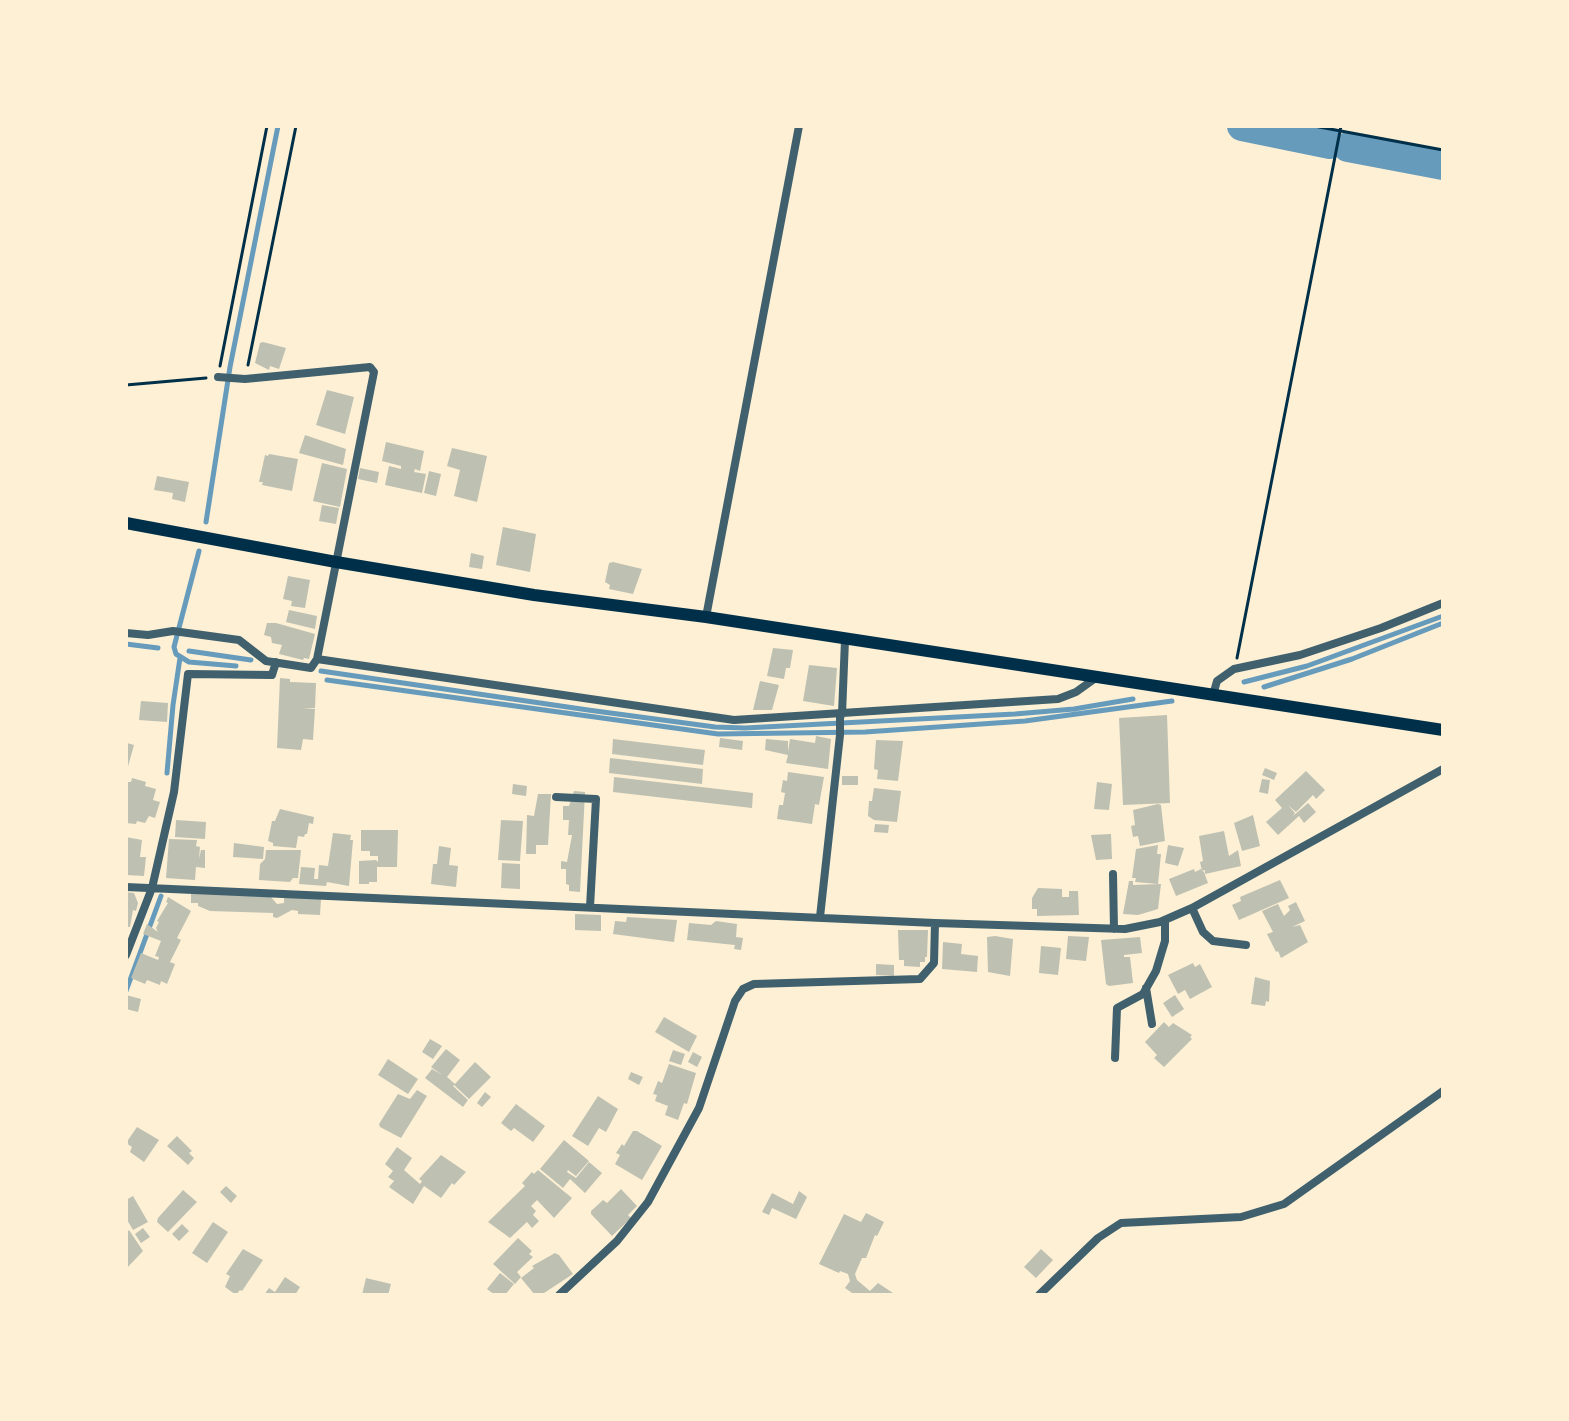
<!DOCTYPE html>
<html>
<head>
<meta charset="utf-8">
<style>
	body { margin:0 }
	#map { position:relative; width:1569px; height:1421px; overflow:hidden; background:#fdf0d5; font-family:"Roboto Condensed",sans-serif }
	canvas { display:block }
	.frame { position:absolute; inset:0; border:128px solid #fdf0d5; pointer-events:none }
</style>
</head>
<body>
<div id="map">
<canvas width="1569" height="1421"></canvas>
<div class="frame"></div>
</div>
<script>
const g = document.querySelector('canvas').getContext('2d');
g.lineJoin = 'round';
const toPath = rows => new Path2D(rows.map(r => 'M' + r).join(''));
function trace(path, color, width, dash) { g.strokeStyle = color; g.lineWidth = width; g.lineCap = dash ? 'butt' : 'round'; g.setLineDash(dash || []); g.stroke(path); }
function fillPath(path, color) { g.fillStyle = color; g.fill(path, 'evenodd'); }
trace(toPath([
	[206,522,230,367,278,126],
	[199,551,174,647,176,654,189,662,236,666],
	[126,644,158,648],
	[189,651,251,660],
	[321,671,588,710,715,727,745,728,1015,714,1074,709,1133,699],
	[327,680,718,734,865,732,1025,721,1172,701],
	[1244,682,1307,666,1443,616],
	[1264,687,1352,659,1443,623],
	[167,773,173,705,180,658],
	[126,991,161,896]
]), '#669bbc', 5);
trace(toPath([
	[1242,126,1330,144],
	[1348,147,1443,165]
]), '#669bbc', 30);
fillPath(toPath([
	[263,342,286,348,279,369,270,366,269,370,255,363,260,343],
	[327,390,354,397,345,434,316,425],
	[305,435,346,449,343,465,299,453],
	[386,442,424,451,420,471,415,469,414,472,426,474,422,493,385,485,389,466,401,469,401,466,382,461],
	[452,448,487,456,477,502,454,496,460,470,447,466],
	[269,454,298,459,292,491,262,485,263,482,259,482,265,455,268,456],
	[322,463,347,469,340,507,313,501],
	[360,468,379,472,377,483,358,479],
	[429,471,441,474,436,496,424,493],
	[157,476,189,482,185,502,172,499,173,493,154,490],
	[322,505,339,508,336,524,319,521],
	[503,527,536,534,530,572,496,565],
	[471,553,484,556,482,569,469,567],
	[613,562,642,569,633,594,609,589,610,585,605,582,609,563],
	[288,576,310,580,305,608,291,606,292,601,283,599],
	[289,610,317,616,315,629,286,622],
	[267,623,276,623,315,634,309,659,304,658,303,660,279,654,282,645,272,643,271,637,264,635],
	[773,648,793,650,790,668,786,668,784,679,767,676],
	[809,665,837,668,834,706,803,701],
	[280,678,290,679,290,682,316,683,315,708,303,708,315,709,313,740,303,739,301,750,277,748],
	[760,681,779,685,772,710,753,710],
	[141,701,168,703,167,722,139,720],
	[1167,715,1170,803,1123,805,1119,718],
	[816,736,831,739,828,769,786,763,788,755,765,750,766,739,788,741,788,752,790,739,815,743],
	[720,738,743,741,742,750,719,747],
	[613,739,705,750,703,765,612,754],
	[876,740,903,741,898,781,877,779,878,770,874,769],
	[127,743,134,745,127,770,126,749],
	[610,758,703,769,702,784,609,773],
	[1265,768,1277,773,1274,780,1262,775],
	[1306,771,1325,790,1316,799,1313,795,1296,812,1288,805,1295,813,1293,816,1308,803,1316,812,1304,823,1299,816,1278,835,1266,822,1282,808,1275,800],
	[788,772,824,777,819,805,815,804,812,824,777,819,779,805,783,805,785,793,781,792,783,780,787,781],
	[842,776,858,776,858,785,842,785],
	[614,777,753,793,752,808,613,792],
	[132,778,146,782,145,786,156,789,153,800,160,802,155,818,149,816,145,823,137,821,136,824,126,823,126,782,131,782],
	[1262,779,1270,780,1268,794,1259,792],
	[1097,782,1112,784,1109,810,1094,809],
	[513,784,527,786,526,796,512,794],
	[874,788,901,791,897,822,874,820,868,816,869,801,872,801],
	[574,791,585,792,580,892,569,891,569,885,566,884,566,869,561,869,561,861,567,862,572,835,568,835,569,820,563,820,563,806,569,806],
	[538,794,551,794,548,845,536,845,536,854,526,854,527,815,534,816],
	[1158,804,1161,805,1165,841,1140,846,1138,836,1133,837,1131,826,1135,825,1133,810],
	[280,809,314,817,313,824,309,823,307,834,305,834,304,837,298,836,296,848,273,846,273,843,268,841,272,821,275,821],
	[1253,815,1260,846,1242,851,1234,823],
	[176,820,206,822,205,839,175,837],
	[501,820,523,821,520,861,498,860],
	[875,824,889,825,888,833,874,832],
	[361,830,398,830,397,867,377,867,377,882,369,882,369,884,359,884,359,861,376,860,378,862,378,856,370,856,370,851,361,851],
	[1224,831,1229,856,1238,850,1241,866,1205,874,1205,870,1202,871,1200,862,1203,861,1199,836],
	[333,833,351,835,350,840,353,840,349,886,327,882,326,886,299,884,301,867,315,868,314,879,318,879,319,865,328,866],
	[1111,834,1112,859,1096,860,1091,835],
	[126,837,142,840,140,857,146,857,144,876,126,875],
	[169,839,197,840,196,846,200,847,199,859,201,850,205,850,205,868,196,867,195,880,166,878],
	[234,843,264,847,263,859,233,857],
	[1158,845,1157,854,1161,854,1158,884,1135,882,1136,878,1132,878,1136,849],
	[1168,845,1184,848,1178,866,1165,863],
	[439,846,451,848,449,865,458,866,456,887,431,884,433,864,437,864],
	[266,850,301,850,298,878,293,878,290,882,259,880,260,864,265,859],
	[502,863,520,864,520,889,501,888],
	[1194,869,1195,872,1201,869,1204,872,1208,883,1176,896,1169,879],
	[1280,880,1289,898,1239,920,1232,905,1241,901,1240,897],
	[1129,881,1133,881,1133,885,1161,884,1158,909,1138,915,1123,914],
	[1038,888,1062,889,1062,897,1069,897,1069,891,1078,891,1079,915,1037,916,1037,909,1032,909,1032,898],
	[126,892,134,893,138,903,136,911,133,910,130,927,126,927],
	[191,893,271,897,277,904,284,903,284,897,321,899,320,915,298,914,298,911,292,910,277,918,273,917,273,913,210,911,198,906,198,903,191,903],
	[168,897,191,911,177,938,181,940,170,962,175,964,167,984,161,981,160,985,147,980,145,984,131,978,141,953,158,960,159,957,155,956,161,941,143,934,147,924,158,932,156,928,159,922,157,921,168,903,166,902],
	[1296,902,1305,921,1292,927,1300,925,1308,942,1281,958,1278,951,1276,952,1267,934,1273,932,1262,911,1278,904,1284,916,1290,910,1288,906],
	[575,914,601,915,601,931,575,930],
	[627,917,677,920,674,942,613,934,615,921,626,922],
	[716,921,737,924,736,937,743,938,741,950,734,949,735,945,687,940,689,923,711,925],
	[898,930,928,930,927,957,925,957,925,962,920,962,920,967,904,966,904,960,899,960],
	[995,936,1013,939,1010,976,988,972,987,937],
	[1068,936,1089,937,1086,961,1066,959],
	[1140,937,1142,953,1124,955,1124,957,1130,957,1133,983,1109,986,1106,984,1101,940],
	[943,942,962,944,961,954,978,956,977,972,942,969],
	[1041,946,1061,948,1058,975,1039,973],
	[1193,963,1195,967,1200,964,1212,987,1190,999,1185,990,1178,994,1168,975],
	[876,964,894,965,894,976,876,975],
	[1255,977,1270,981,1269,1002,1266,1001,1265,1006,1251,1004],
	[126,995,141,999,138,1012,126,1009],
	[1175,995,1184,1009,1172,1017,1163,1003],
	[664,1017,697,1036,689,1052,655,1032],
	[1164,1022,1169,1027,1173,1023,1192,1035,1190,1037,1192,1039,1164,1067,1154,1058,1157,1055,1145,1042],
	[430,1039,442,1046,433,1059,422,1052],
	[446,1049,460,1060,447,1077,455,1084,453,1086,468,1100,463,1107,425,1078,432,1069,442,1075,431,1067],
	[673,1050,685,1054,681,1065,669,1061],
	[693,1052,702,1057,697,1067,688,1062],
	[388,1059,418,1079,408,1094,378,1075],
	[475,1062,491,1077,469,1099,454,1085],
	[669,1064,696,1073,687,1104,684,1103,678,1120,665,1115,668,1106,655,1101,657,1095,653,1094,658,1081,662,1083],
	[631,1072,643,1077,639,1085,628,1079],
	[417,1090,427,1096,401,1138,380,1127,379,1124,398,1094,410,1099],
	[485,1092,491,1097,482,1107,477,1103],
	[598,1096,618,1109,606,1132,599,1128,588,1146,572,1136],
	[516,1104,545,1126,533,1142,514,1128,511,1131,501,1123],
	[137,1127,159,1140,144,1162,130,1152,132,1147,126,1143],
	[633,1131,637,1131,662,1146,642,1180,615,1164,620,1155,616,1153,622,1144,624,1146],
	[177,1136,192,1151,189,1153,194,1158,188,1165,167,1146],
	[564,1140,589,1161,576,1176,568,1170,567,1172,576,1178,589,1162,602,1173,585,1193,570,1179,563,1188,540,1169],
	[397,1147,412,1158,404,1170,420,1184,422,1181,419,1179,441,1155,466,1172,454,1185,452,1183,441,1198,424,1186,413,1204,389,1187,394,1181,388,1177,393,1171,385,1164],
	[538,1170,572,1198,554,1218,537,1200,531,1206,536,1211,533,1215,539,1221,532,1228,527,1222,510,1238,488,1222,525,1186,522,1183,532,1172,534,1174],
	[226,1186,237,1196,231,1203,220,1192],
	[621,1189,637,1206,628,1215,631,1218,612,1236,591,1214,591,1211,603,1200,607,1203],
	[183,1190,197,1202,168,1232,157,1222,158,1218],
	[799,1191,807,1197,796,1219,772,1208,769,1215,762,1212,772,1193,793,1204],
	[133,1196,148,1222,133,1230,126,1218,126,1200],
	[866,1213,884,1222,877,1236,875,1235,866,1258,862,1258,855,1274,857,1280,870,1291,878,1283,896,1295,855,1295,845,1288,850,1281,848,1274,840,1271,839,1273,819,1264,844,1214,861,1222],
	[213,1222,228,1232,207,1263,192,1253],
	[182,1224,189,1231,179,1241,172,1234],
	[143,1228,150,1237,141,1243,135,1234],
	[129,1230,143,1251,126,1269,126,1233],
	[518,1238,532,1251,529,1254,533,1257,517,1272,521,1277,515,1284,493,1264],
	[243,1249,263,1260,242,1291,240,1290,236,1295,225,1287,230,1276,226,1274],
	[1041,1249,1053,1260,1036,1278,1024,1267],
	[555,1253,559,1255,573,1274,541,1295,535,1295,521,1278,534,1268,532,1266],
	[500,1273,514,1284,505,1295,495,1295,487,1289],
	[285,1277,300,1287,295,1295,264,1295,269,1288,275,1292],
	[366,1278,391,1284,388,1295,362,1295]
]), '#bec0b2');
trace(toPath([
	[1314,126,1443,150],
	[248,365,296,126],
	[220,366,267,126],
	[126,385,206,378],
	[1237,658,1341,126]
]), '#003049', 3);
trace(toPath([
	[706,617,799,126],
	[126,633,148,635,173,631,239,640,266,661,311,668,317,659,374,372,370,367,245,379,218,377],
	[317,659,734,720,1058,699,1076,692,1097,677],
	[1213,695,1217,681,1234,669,1300,655,1381,628,1443,603],
	[842,714,845,640],
	[556,797,596,799,590,907],
	[1113,874,1114,929],
	[126,887,935,923,1125,929,1160,922,1192,908,1443,769],
	[1192,908,1203,932,1213,941,1246,945],
	[820,917,840,735,840,714],
	[126,955,152,888,174,792,188,674,272,675,276,662],
	[1146,988,1152,1024],
	[1115,1058,1117,1008,1143,994,1156,971,1165,941,1165,920],
	[559,1295,617,1241,648,1202,699,1108,735,1001,743,989,754,984,920,979,934,963,935,923],
	[1039,1295,1098,1238,1121,1223,1241,1217,1284,1204,1443,1091]
]), '#3f606c', 8);
trace(toPath([
	[126,523,336,562,534,595,706,617,1443,730]
]), '#003049', 12);
</script>
</body>
</html>
